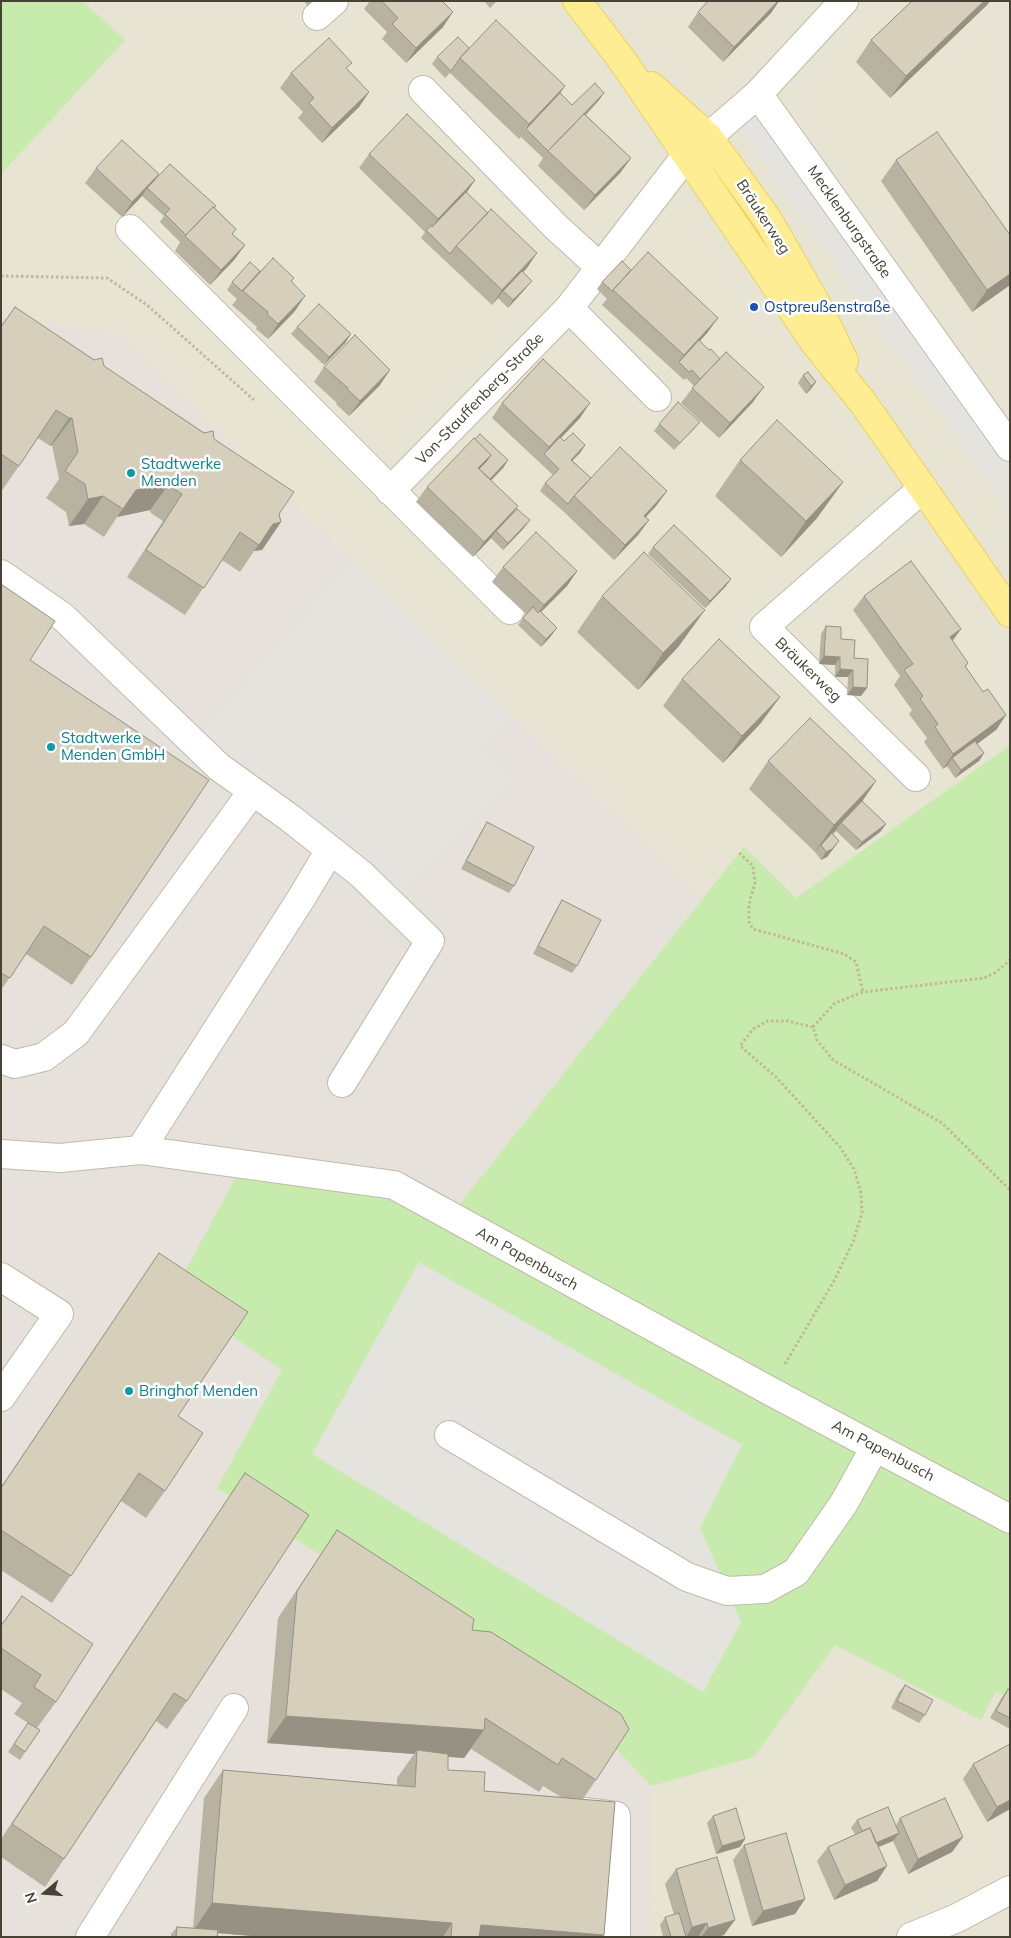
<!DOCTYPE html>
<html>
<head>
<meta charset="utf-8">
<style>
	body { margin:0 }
	#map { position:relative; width:1011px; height:1938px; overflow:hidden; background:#f4f1e6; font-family:Mulish,sans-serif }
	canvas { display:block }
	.frame { position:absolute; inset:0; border:2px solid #474235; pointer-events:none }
	.north { position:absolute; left:20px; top:1868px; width:50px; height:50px; -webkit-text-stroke:4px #fff; paint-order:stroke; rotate:252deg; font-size:14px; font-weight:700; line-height:20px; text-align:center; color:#474235 }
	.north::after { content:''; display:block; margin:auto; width:18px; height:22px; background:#474235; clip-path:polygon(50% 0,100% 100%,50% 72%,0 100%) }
</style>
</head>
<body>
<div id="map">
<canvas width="1011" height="1938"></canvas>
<div class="frame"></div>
<div class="north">N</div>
</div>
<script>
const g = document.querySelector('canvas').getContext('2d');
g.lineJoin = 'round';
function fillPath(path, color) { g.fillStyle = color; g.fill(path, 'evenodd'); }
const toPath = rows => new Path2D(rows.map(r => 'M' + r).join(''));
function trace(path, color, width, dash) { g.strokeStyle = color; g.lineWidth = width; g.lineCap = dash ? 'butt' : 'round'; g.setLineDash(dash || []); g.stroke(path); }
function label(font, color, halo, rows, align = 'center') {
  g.font = font + ' Mulish,sans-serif'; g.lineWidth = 5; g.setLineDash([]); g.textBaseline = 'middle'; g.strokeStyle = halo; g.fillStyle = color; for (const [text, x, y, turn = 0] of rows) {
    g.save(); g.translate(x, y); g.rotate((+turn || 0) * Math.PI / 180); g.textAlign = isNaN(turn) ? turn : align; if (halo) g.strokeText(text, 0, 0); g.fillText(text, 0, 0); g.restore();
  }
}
fillPath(toPath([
	[1,1,1010,1,1010,1937,1,1937]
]), '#e8e4d4');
fillPath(toPath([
	[1,316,119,335,702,900,450,1216,172,1294,282,1370,217,1488,605,1737,651,1786,652,1937,1,1937]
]), '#e6e2db');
fillPath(toPath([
	[1,1,82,1,125,40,1,174],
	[1010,745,1010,1699,996,1691,981,1720,835,1645,754,1757,651,1786,605,1737,476,1656,217,1488,282,1370,172,1295,243,1164,394,1185,451,1215,744,847,796,898]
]), '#c7ebac');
fillPath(toPath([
	[758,94,1010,447,1010,512,731,117],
	[352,561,512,718,483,748,514,777,393,906,192,741],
	[419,1262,742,1445,700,1528,741,1622,703,1692,312,1454]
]), '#e5e3de');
const minor = toPath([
	[317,16,334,1],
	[423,90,556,227,600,267],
	[758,94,1010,447],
	[130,229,510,610],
	[569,308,657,397],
	[390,491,569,308,686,156,758,94,844,1],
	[1,574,63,617,219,767,290,818,361,874,430,941,342,1083],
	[916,777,764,627,923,488],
	[1,1059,15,1064,44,1057,76,1033,252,792],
	[140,1150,302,897,330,850],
	[1,1154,60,1158,140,1150,394,1185,770,1391,1010,1519],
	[1,1277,59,1314,1,1397],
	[449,1435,687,1577,727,1591,765,1589,796,1572,844,1503,875,1447],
	[576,1811,616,1816,616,1937],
	[90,1937,234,1708],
	[911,1937,957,1918,1010,1890]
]);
const major = toPath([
	[577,1,622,60,815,343,864,404,1010,613],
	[651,86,708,137,768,220,818,307,844,361]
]);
trace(minor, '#c0baa8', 30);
trace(major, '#ead05e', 30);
trace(toPath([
	[1,276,107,278,147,305,254,400],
	[739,853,753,866,755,883,749,904,749,922,753,929,844,954,856,962,863,992],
	[813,1027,835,1003,863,992,984,978,995,973,1010,960],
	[785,1364,834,1281,853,1242,862,1213,861,1193,854,1169,840,1147,776,1077,740,1046,753,1029,768,1021,788,1021,813,1027,817,1040,833,1060,942,1123,1010,1190]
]), '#c2b898', 3, [2.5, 2.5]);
trace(minor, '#fff', 28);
trace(major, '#ffed94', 28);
fillPath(toPath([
	[304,1,313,1,308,6],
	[370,1,442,1,443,27,406,63,382,39,387,32,364,9],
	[484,1,497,1,490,8],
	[708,1,779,1,771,13,723,62,688,27,698,12],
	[912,1,990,1,987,5,890,98,856,62,871,40],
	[469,48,565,86,560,94,572,105,604,93,599,100,586,115,631,158,620,173,584,210,538,166,543,158,521,137,519,139,450,73,445,78,432,64,437,57],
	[347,69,369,92,359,107,322,143,298,118,303,112,280,88,291,73],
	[369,154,475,180,467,192,527,268,523,272,526,288,508,308,498,298,492,305,421,238,425,232,359,168],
	[896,160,1010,285,972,312,881,181],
	[96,168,154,180,215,208,236,229,232,234,245,245,234,260,210,285,175,251,180,242,160,222,164,216,142,196,122,217,85,183],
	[631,270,718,318,707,333,700,341,753,402,719,438,681,403,694,386,686,378,684,380,602,305,607,299,597,289,602,282],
	[260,271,291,282,295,311,268,339,256,329,257,327,232,305,237,299,227,290,232,282],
	[15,307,214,439,279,514,281,522,262,550,254,551,240,572,222,560,185,615,127,577,163,521,151,513,150,510,117,517,104,537,84,524,69,526,66,512,46,498,59,479,52,445,50,446,38,438,1,492,1,326],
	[297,327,346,342,324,365,291,334],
	[324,367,380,385,349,416,336,404,337,403,314,382],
	[803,375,816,382,810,390,806,394,798,383],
	[502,403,580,418,560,438,564,441,585,445,580,453,572,460,591,478,667,491,656,506,645,517,649,520,638,535,614,560,563,511,540,491,545,483,553,475,492,418],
	[700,422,694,429,674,450,654,431,659,424],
	[508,460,503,468,491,480,513,514,524,528,503,550,491,538,473,557,416,502,427,487],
	[740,460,843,482,817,518,781,557,715,496],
	[653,547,726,586,705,608,648,554],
	[503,567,577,571,567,586,541,612,551,636,541,647,518,625,526,614,492,582],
	[1,584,30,660,91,957,72,985,26,954,1,990],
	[602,596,679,646,638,690,577,632],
	[864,596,961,629,952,641,968,663,966,667,983,692,1006,715,996,730,977,744,984,753,979,761,955,778,947,766,943,769,924,742,927,738,909,714,912,710,894,685,900,676,853,610],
	[826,626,841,639,854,658,861,696,847,695,848,677,835,677,835,665,819,664,821,634],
	[682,679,780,697,760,724,723,763,663,706],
	[768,761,876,781,862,801,886,824,880,832,856,850,836,831,833,834,839,841,827,857,821,860,815,852,749,789],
	[487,822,514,886,509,893,461,869,482,830],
	[562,900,577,966,572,973,533,954,557,908],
	[159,1253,178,1416,165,1491,146,1518,121,1501,52,1603,1,1570,1,1487],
	[245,1473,187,1701,167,1729,156,1721,64,1859,45,1887,1,1857,1,1839,226,1501],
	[337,1530,472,1630,596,1780,583,1799,603,1937,264,1937,218,1933,217,1937,171,1937,171,1934,177,1927,193,1928,204,1798,223,1770,397,1785,397,1778,414,1754,267,1743,278,1618],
	[471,1749,539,1792,543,1786,561,1797,484,1791,448,1770,448,1757,464,1758],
	[22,1596,56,1702,37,1728,40,1730,20,1760,8,1752,28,1723,14,1714,22,1703,1,1689,1,1625],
	[905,1685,925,1715,919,1723,891,1708,899,1692],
	[1008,1689,1010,1690,1010,1729,990,1718,1002,1697],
	[1010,1744,1010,1809,987,1822,963,1779,973,1764],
	[713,1816,745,1839,740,1847,716,1854,707,1823],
	[900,1818,963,1837,952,1852,908,1874,893,1841,878,1847,877,1881,834,1900,817,1861,828,1847,855,1834,851,1828,857,1820,896,1825],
	[744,1845,805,1899,795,1914,752,1926,733,1860],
	[676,1869,724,1935,717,1937,663,1937,660,1925,665,1917,674,1915,665,1884]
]), '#b8b2a1');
fillPath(toPath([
	[778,1,779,1,771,13,723,62,734,47],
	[984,1,990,1,987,5,890,98,906,76],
	[453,12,443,27,406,63,416,48],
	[565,86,554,101,526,129,529,124],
	[369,92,359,107,322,143,332,128],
	[604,93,599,100,550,153,549,152],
	[631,158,620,173,584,210,595,195],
	[159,174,148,189,147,188,142,196,122,217,132,202],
	[475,180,465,195,427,234,438,219],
	[245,245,234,260,210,285,221,270],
	[537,253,527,268,504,292,503,291,498,298,492,305,502,290],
	[1010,274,1010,285,972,312,987,290],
	[532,281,526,288,508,308,513,300],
	[305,296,295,311,268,339,278,324],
	[718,318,707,333,680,363,679,362,684,355],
	[351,334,346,342,324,365,329,357],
	[390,370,380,385,349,416,360,401],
	[816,382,810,390,806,394,811,386],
	[764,387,753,402,719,438,730,423],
	[590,403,580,418,545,455,544,454,549,447],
	[69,418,72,418,52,445,50,446],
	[585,445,580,453,566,467,571,460],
	[491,455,481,470,478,468],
	[508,460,503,468,478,494,483,486],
	[843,482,817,518,781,557,806,521],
	[170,483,150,510,117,517,136,490],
	[667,491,656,506,633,531,644,516],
	[103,496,84,524,69,526,88,499],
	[518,506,507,521,496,531,491,538,473,557,484,542],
	[530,520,524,528,503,550,508,543],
	[649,520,638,535,614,560,625,545],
	[281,522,262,550,254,551,273,524],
	[577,571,567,586,533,620,544,605],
	[731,579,726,586,705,608,710,601],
	[705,610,679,646,638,690,663,653],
	[557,628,551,636,541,647,546,639],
	[961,629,950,644,950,637],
	[824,656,840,657,835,665,819,664],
	[840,669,853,670,848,677,835,677],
	[853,687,867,688,861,696,847,695],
	[780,697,760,724,723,763,742,736],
	[1006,715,996,730,954,761,952,758,947,766,943,769,953,754],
	[984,753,979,761,955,778,961,770],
	[876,781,857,809,841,823,836,830,821,846,821,845,815,852,834,825],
	[886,824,880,832,856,850,862,842],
	[839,841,827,857,821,860,826,852],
	[286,1716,484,1730,464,1758,417,1754,417,1750,414,1754,267,1743],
	[1010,1800,1010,1809,987,1822,997,1807],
	[899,1833,893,1841,864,1853,870,1845],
	[963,1837,952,1852,908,1874,918,1859],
	[745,1839,740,1847,716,1854,722,1846],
	[887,1866,877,1881,834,1900,845,1885],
	[805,1899,795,1914,752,1926,763,1911],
	[212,1903,452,1923,443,1937,264,1937,193,1931],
	[735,1920,724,1935,717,1937,701,1937,708,1928],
	[707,1923,698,1937,686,1937,692,1927],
	[481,1925,604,1935,603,1937,473,1937]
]), '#969183');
const building = toPath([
	[382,1,442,1,453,12,416,48,392,24,398,18,382,1],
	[708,1,778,1,734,47,698,12,708,1],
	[912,1,984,1,906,76,871,40,912,1],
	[496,20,565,86,529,124,460,58,496,20],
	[458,37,469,48,460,58,451,71,437,57,458,37],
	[329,38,352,63,346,68,369,92,332,128,309,103,314,98,291,73,329,38],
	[595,83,604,93,548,151,526,129,560,93,572,105,595,83],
	[407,114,475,180,438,219,369,154,407,114],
	[584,114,631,158,595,195,548,151,584,114],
	[937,132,1010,235,1010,274,987,290,896,160,937,132],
	[122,140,159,174,132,202,96,168,122,140],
	[170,164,216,206,214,208,213,207,186,235,165,214,170,209,147,188,170,164],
	[466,192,488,213,456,246,450,254,426,230,432,225,432,227,466,192],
	[213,207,236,229,232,234,245,245,221,270,185,236,213,207],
	[491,209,537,253,502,290,456,246,491,209],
	[648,252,718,318,684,355,613,290,648,252],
	[273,258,294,278,291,281,305,296,278,324,267,314,268,312,243,291,273,258],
	[622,261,631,270,612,291,602,282,622,261],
	[250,262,260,271,242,291,232,282,250,262],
	[522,271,532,281,513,300,503,291,522,271],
	[319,304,351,334,329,357,297,327,319,304],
	[15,307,94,360,102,358,104,366,204,433,213,431,214,439,294,492,279,514,281,522,273,524,259,545,240,532,204,588,146,550,182,494,170,486,170,483,136,490,123,509,103,496,88,499,85,484,65,471,78,452,72,418,69,418,56,410,19,466,1,454,1,327,15,307],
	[355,335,390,370,360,401,347,389,348,388,324,367,355,335],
	[699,340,709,350,711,349,720,359,700,379,692,370,689,372,679,362,699,340],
	[726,352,764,387,730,423,692,388,726,352],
	[543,359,590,403,549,447,502,403,543,359],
	[808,372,816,382,811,386,803,375,808,372],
	[678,402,700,422,680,443,659,424,678,402],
	[777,420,843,482,806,521,740,460,777,420],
	[573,433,585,445,571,460,591,478,574,496,568,504,545,483,559,469,544,454,560,437,564,441,573,433],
	[480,434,508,460,490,479,479,469,486,462,491,455,475,439,480,434],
	[474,438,491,455,478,468,518,506,484,542,427,487,474,438],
	[620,447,667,491,644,516,649,520,625,545,574,496,620,447],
	[517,509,530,520,508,543,496,531,517,509],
	[674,525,731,579,710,601,653,547,674,525],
	[536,532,577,571,544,605,503,567,536,532],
	[644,552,705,610,663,653,602,596,644,552],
	[911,561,961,629,950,637,968,663,965,666,983,692,988,689,1006,715,953,754,935,727,938,724,920,699,923,696,904,670,913,664,864,596,911,561],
	[1,584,55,621,30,660,209,780,91,957,44,926,10,978,1,973,1,584],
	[533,607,538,613,540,611,557,628,546,639,523,618,533,607],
	[826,626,841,627,841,639,855,640,854,658,868,659,867,688,853,687,853,670,840,669,840,657,824,656,826,626],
	[719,639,780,697,742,736,682,679,719,639],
	[810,718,876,781,834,825,768,761,810,718],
	[975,741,984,753,961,770,952,758,975,741],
	[862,801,886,824,862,842,841,823,862,801],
	[487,822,534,847,514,886,466,861,487,822],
	[832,833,839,841,832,849,826,852,821,845,832,833],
	[562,900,601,920,577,966,538,946,562,900],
	[159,1253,248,1312,178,1416,203,1433,165,1491,139,1473,71,1576,1,1530,1,1488,159,1253],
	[245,1473,309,1515,187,1701,174,1693,64,1859,12,1824,245,1473],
	[337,1530,474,1619,472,1630,491,1632,621,1714,629,1729,596,1780,562,1758,558,1765,485,1718,484,1730,286,1716,297,1591,337,1530],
	[22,1596,93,1644,56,1702,34,1687,41,1675,1,1648,1,1626,22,1596],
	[905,1685,933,1700,925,1715,897,1701,905,1685],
	[1008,1689,1010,1690,1010,1718,996,1711,1008,1689],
	[28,1723,40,1730,25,1752,14,1744,28,1723],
	[1010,1744,1010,1800,997,1807,973,1764,1010,1744],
	[417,1750,448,1754,448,1770,485,1772,484,1791,615,1802,604,1935,481,1925,479,1937,451,1937,452,1923,212,1903,223,1770,415,1787,417,1750],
	[945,1798,963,1837,918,1859,900,1818,945,1798],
	[888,1807,899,1833,876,1843,870,1828,862,1831,857,1820,888,1807],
	[736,1808,745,1839,722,1846,713,1816,736,1808],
	[870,1828,887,1866,845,1885,828,1847,870,1828],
	[786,1833,805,1899,763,1911,744,1845,786,1833],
	[717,1857,735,1920,708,1928,707,1923,692,1927,676,1869,717,1857],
	[679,1913,686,1937,671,1937,665,1917,679,1913],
	[177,1927,218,1930,217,1937,176,1937,177,1927]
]);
fillPath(building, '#d6cfbb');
trace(building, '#969183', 1);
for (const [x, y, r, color] of [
	[754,307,5,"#1a4fb4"],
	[131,473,5,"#0f9aa8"],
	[51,747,5,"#0f9aa8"],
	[129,1391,5,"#0f9aa8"]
]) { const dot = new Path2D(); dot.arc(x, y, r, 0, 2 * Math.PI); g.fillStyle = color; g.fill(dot); trace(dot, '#fff', 2); }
label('15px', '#474235', '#fff', [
	["Bräukerweg",763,217,57],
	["Mecklenburgstraße",849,222,55],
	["Von-Stauffenberg-Straße",480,399,-46],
	["Bräukerweg",808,670,44],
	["Am Papenbusch",527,1259,29],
	["Am Papenbusch",883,1451,28]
]);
label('15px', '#164399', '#fff', [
	["Ostpreußenstraße",764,307]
], 'left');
label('15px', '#0d838f', '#fff', [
	["Stadtwerke",141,464],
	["Menden",141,481],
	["Stadtwerke",61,738],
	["Menden GmbH",61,755],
	["Bringhof Menden",139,1391]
], 'left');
</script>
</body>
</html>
